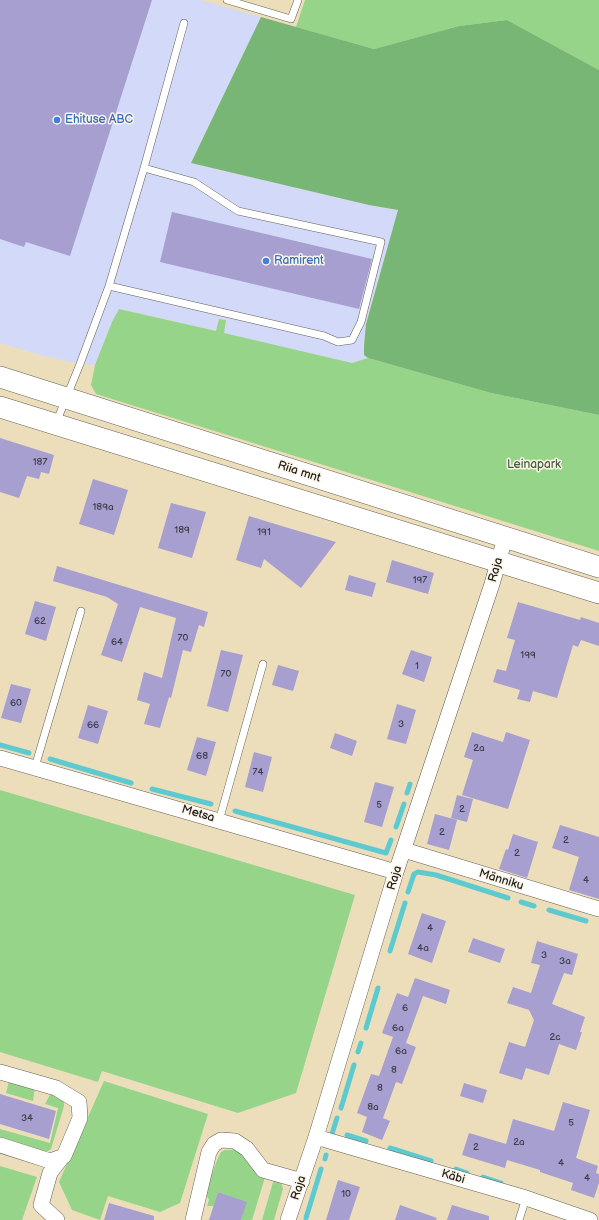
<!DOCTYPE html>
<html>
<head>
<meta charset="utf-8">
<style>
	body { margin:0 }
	canvas { display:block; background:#ecdebb }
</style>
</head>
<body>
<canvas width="599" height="1220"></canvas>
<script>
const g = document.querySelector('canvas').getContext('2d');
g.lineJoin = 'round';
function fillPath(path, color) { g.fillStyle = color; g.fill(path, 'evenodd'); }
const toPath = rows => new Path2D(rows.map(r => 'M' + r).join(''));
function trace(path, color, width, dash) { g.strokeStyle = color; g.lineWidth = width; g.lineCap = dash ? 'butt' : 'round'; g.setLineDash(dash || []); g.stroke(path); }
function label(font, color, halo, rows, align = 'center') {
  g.font = font + ' "Balsamiq Sans",sans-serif'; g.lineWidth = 3; g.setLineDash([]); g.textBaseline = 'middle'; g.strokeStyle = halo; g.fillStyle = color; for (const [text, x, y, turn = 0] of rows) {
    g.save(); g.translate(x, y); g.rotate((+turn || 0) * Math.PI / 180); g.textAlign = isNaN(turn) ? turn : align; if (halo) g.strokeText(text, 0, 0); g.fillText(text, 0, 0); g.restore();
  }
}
fillPath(toPath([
	[0,0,200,0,261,17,191,163,369,205,398,210,366,324,364,346,364,355,368,358,352,363,223,333,225,320,219,319,216,331,120,309,112,322,95,365,80,364,44,356,0,343]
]), '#d2d9f9');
fillPath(toPath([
	[305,0,599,0,599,70,507,20,459,26,374,49,296,27],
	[119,309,216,331,219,319,226,320,224,333,352,363,368,358,491,393,599,415,599,551,96,394,91,385,95,365,112,322],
	[0,790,355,895,296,1093,238,1113,102,1071,98,1082,0,1052],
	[9,1081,35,1088,33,1101,6,1093],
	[104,1081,208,1114,180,1203,160,1212,108,1196,100,1220,72,1210,59,1182],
	[51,1093,64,1101,64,1106,51,1149,48,1151,42,1152,0,1140,0,1129,50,1143,58,1108,45,1104],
	[225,1150,237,1150,266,1174,252,1220,241,1220,246,1202,218,1192,214,1206,207,1206,209,1200,205,1192,218,1158,221,1152],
	[0,1166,37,1177,22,1220,0,1220],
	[274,1179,281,1181,283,1189,274,1220,262,1220]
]), '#96d489');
fillPath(toPath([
	[261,17,374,49,459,26,507,20,599,70,599,415,491,393,368,358,364,355,364,346,366,324,398,210,369,205,191,163]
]), '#78b675');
trace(toPath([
	[0,745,29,753],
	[50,759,131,783],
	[152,789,211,804],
	[407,793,410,784],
	[235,811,386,853,391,840],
	[396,827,404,804],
	[408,892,414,874,418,872,436,875,508,898],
	[521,902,534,906],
	[549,910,586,921],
	[390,951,405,903],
	[366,1028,378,988],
	[358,1052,361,1043],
	[341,1108,354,1065],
	[332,1134,337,1118],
	[347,1135,366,1141],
	[390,1148,431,1161],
	[325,1159,326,1155],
	[456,1169,467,1173],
	[483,1177,501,1183],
	[306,1218,321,1169]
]), '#5dcad0', 5);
fillPath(toPath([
	[0,0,152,0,70,256,26,242,24,247,0,239],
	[172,212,372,259,359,309,160,262],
	[0,438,54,455,49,474,41,472,39,479,27,476,19,498,0,492],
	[93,479,128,490,114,535,79,524],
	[171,503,206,512,192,558,158,548],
	[249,516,285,527,336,542,301,588,264,559,261,568,236,560],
	[392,560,434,573,428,594,386,582],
	[57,566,208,612,204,627,199,625,191,652,183,650,171,698,169,697,160,728,144,724,150,704,137,700,144,672,162,678,176,618,140,607,122,662,101,655,118,604,107,597,53,581],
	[349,575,376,583,372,597,345,590],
	[35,601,56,607,46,641,25,634],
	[518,602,580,620,581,617,599,623,599,646,581,640,578,647,573,645,557,698,533,691,530,702,517,699,520,690,493,682,497,669,506,671,515,640,507,638],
	[221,650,243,655,228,712,207,706],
	[411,650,432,657,424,682,402,674],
	[278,665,299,671,293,691,272,685],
	[11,684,31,689,21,723,1,718],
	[397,704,416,710,406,744,387,739],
	[88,705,108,711,98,744,78,738],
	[472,732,503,742,506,732,530,740,508,809,462,795,473,760,464,757],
	[335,733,357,741,352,756,330,748],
	[197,737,216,742,206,776,187,770],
	[254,752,272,757,263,792,245,787],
	[375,782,394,787,382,827,364,822],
	[457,795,473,799,467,822,451,818],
	[435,814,457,820,449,850,427,844],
	[560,825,599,837,599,899,569,890,579,857,552,848],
	[513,834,538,842,527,878,499,869,506,849,508,850],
	[422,913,446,921,432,963,408,954],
	[473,938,505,949,500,963,468,952],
	[537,941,578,954,572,975,564,973,552,1004,585,1017,580,1032,582,1032,576,1050,559,1044,549,1075,526,1068,522,1080,499,1073,509,1042,525,1047,534,1020,529,1010,507,1003,513,987,531,993,540,965,531,963],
	[415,978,450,990,446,1004,423,996,406,1043,416,1047,402,1084,396,1082,383,1118,390,1121,382,1140,362,1132,367,1117,357,1113,371,1074,379,1076,393,1037,382,1033,397,993,408,997],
	[464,1083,487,1090,483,1103,460,1096],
	[0,1094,56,1111,49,1139,0,1124],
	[563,1102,590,1110,576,1158,598,1166,596,1173,599,1174,599,1183,594,1198,571,1190,573,1183,540,1172,540,1170,507,1160,505,1168,462,1155,469,1133,506,1144,513,1119,554,1131],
	[338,1180,360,1187,349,1220,326,1220],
	[218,1192,247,1202,241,1220,209,1220],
	[109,1203,154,1216,154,1220,104,1220],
	[400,1205,437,1218,436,1220,395,1220],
	[452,1205,489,1216,489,1220,447,1220]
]), '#a69fcf');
const service = toPath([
	[227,0,291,19,298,0],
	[109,286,324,336,338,342,352,340,361,322,381,242,238,211,194,182,144,168],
	[56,423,80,364,109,286,144,168,184,23],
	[35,767,81,611],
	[219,821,263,664],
	[519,1220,526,1198]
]);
const minor = toPath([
	[0,758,396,872],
	[404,850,599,909],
	[0,1072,56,1088,79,1102,80,1118,64,1156,50,1161,0,1145],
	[316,1137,526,1198,590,1220],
	[57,1220,41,1205,50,1173,63,1156],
	[193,1220,209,1152,214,1144,221,1140,235,1141,247,1149,263,1170,302,1181],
	[288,1220,316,1137,396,872,492,584,505,538]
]);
const secondary = toPath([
	[0,377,599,567],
	[0,407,599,593]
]);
trace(service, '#656054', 8);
trace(minor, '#656054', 16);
trace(secondary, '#656054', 22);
trace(service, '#fff', 7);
trace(minor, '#fff', 15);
trace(secondary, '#fff', 21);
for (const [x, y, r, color] of [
	[57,120,4,"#3f7fe0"],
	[266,261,4,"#3f7fe0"]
]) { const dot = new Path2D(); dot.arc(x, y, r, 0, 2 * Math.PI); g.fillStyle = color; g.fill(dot); trace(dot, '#fcf5e5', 1.5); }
label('10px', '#3e3d49', null, [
	["187",40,462],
	["189a",103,507],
	["189",182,530],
	["191",264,532],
	["197",420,580],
	["62",40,621],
	["70",183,638],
	["64",117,642],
	["199",528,655],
	["1",417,666],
	["70",226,674],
	["60",16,703],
	["3",401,724],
	["66",93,725],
	["2a",479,748],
	["68",202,756],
	["74",258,772],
	["5",379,805],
	["2",462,809],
	["2",442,832],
	["2",566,840],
	["2",517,853],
	["4",586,880],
	["4",430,928],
	["4a",423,948],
	["3",544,955],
	["3a",565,961],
	["6",405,1008],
	["6a",398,1028],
	["2c",555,1037],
	["6a",401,1051],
	["8",394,1070],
	["8",380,1088],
	["8a",373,1107],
	["34",27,1118],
	["5",571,1123],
	["2a",519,1142],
	["2",476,1147],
	["4",561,1163],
	["4",587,1178],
	["10",346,1194]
]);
label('12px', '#366cbe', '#fcf5e5', [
	["Ehituse ABC",65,120],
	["Ramirent",274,261]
], 'left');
label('12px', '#475c42', '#fcf5e5', [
	["Leinapark",534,465]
]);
label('12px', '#1c1c1c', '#fcf5e5', [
	["Riia mnt",299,472,18],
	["Raja",496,570,-74],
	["Metsa",198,814,16],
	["Raja",395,878,-73],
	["Männiku",501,880,17],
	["Käbi",453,1177,16],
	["Raja",299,1188,-72]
]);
</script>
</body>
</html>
